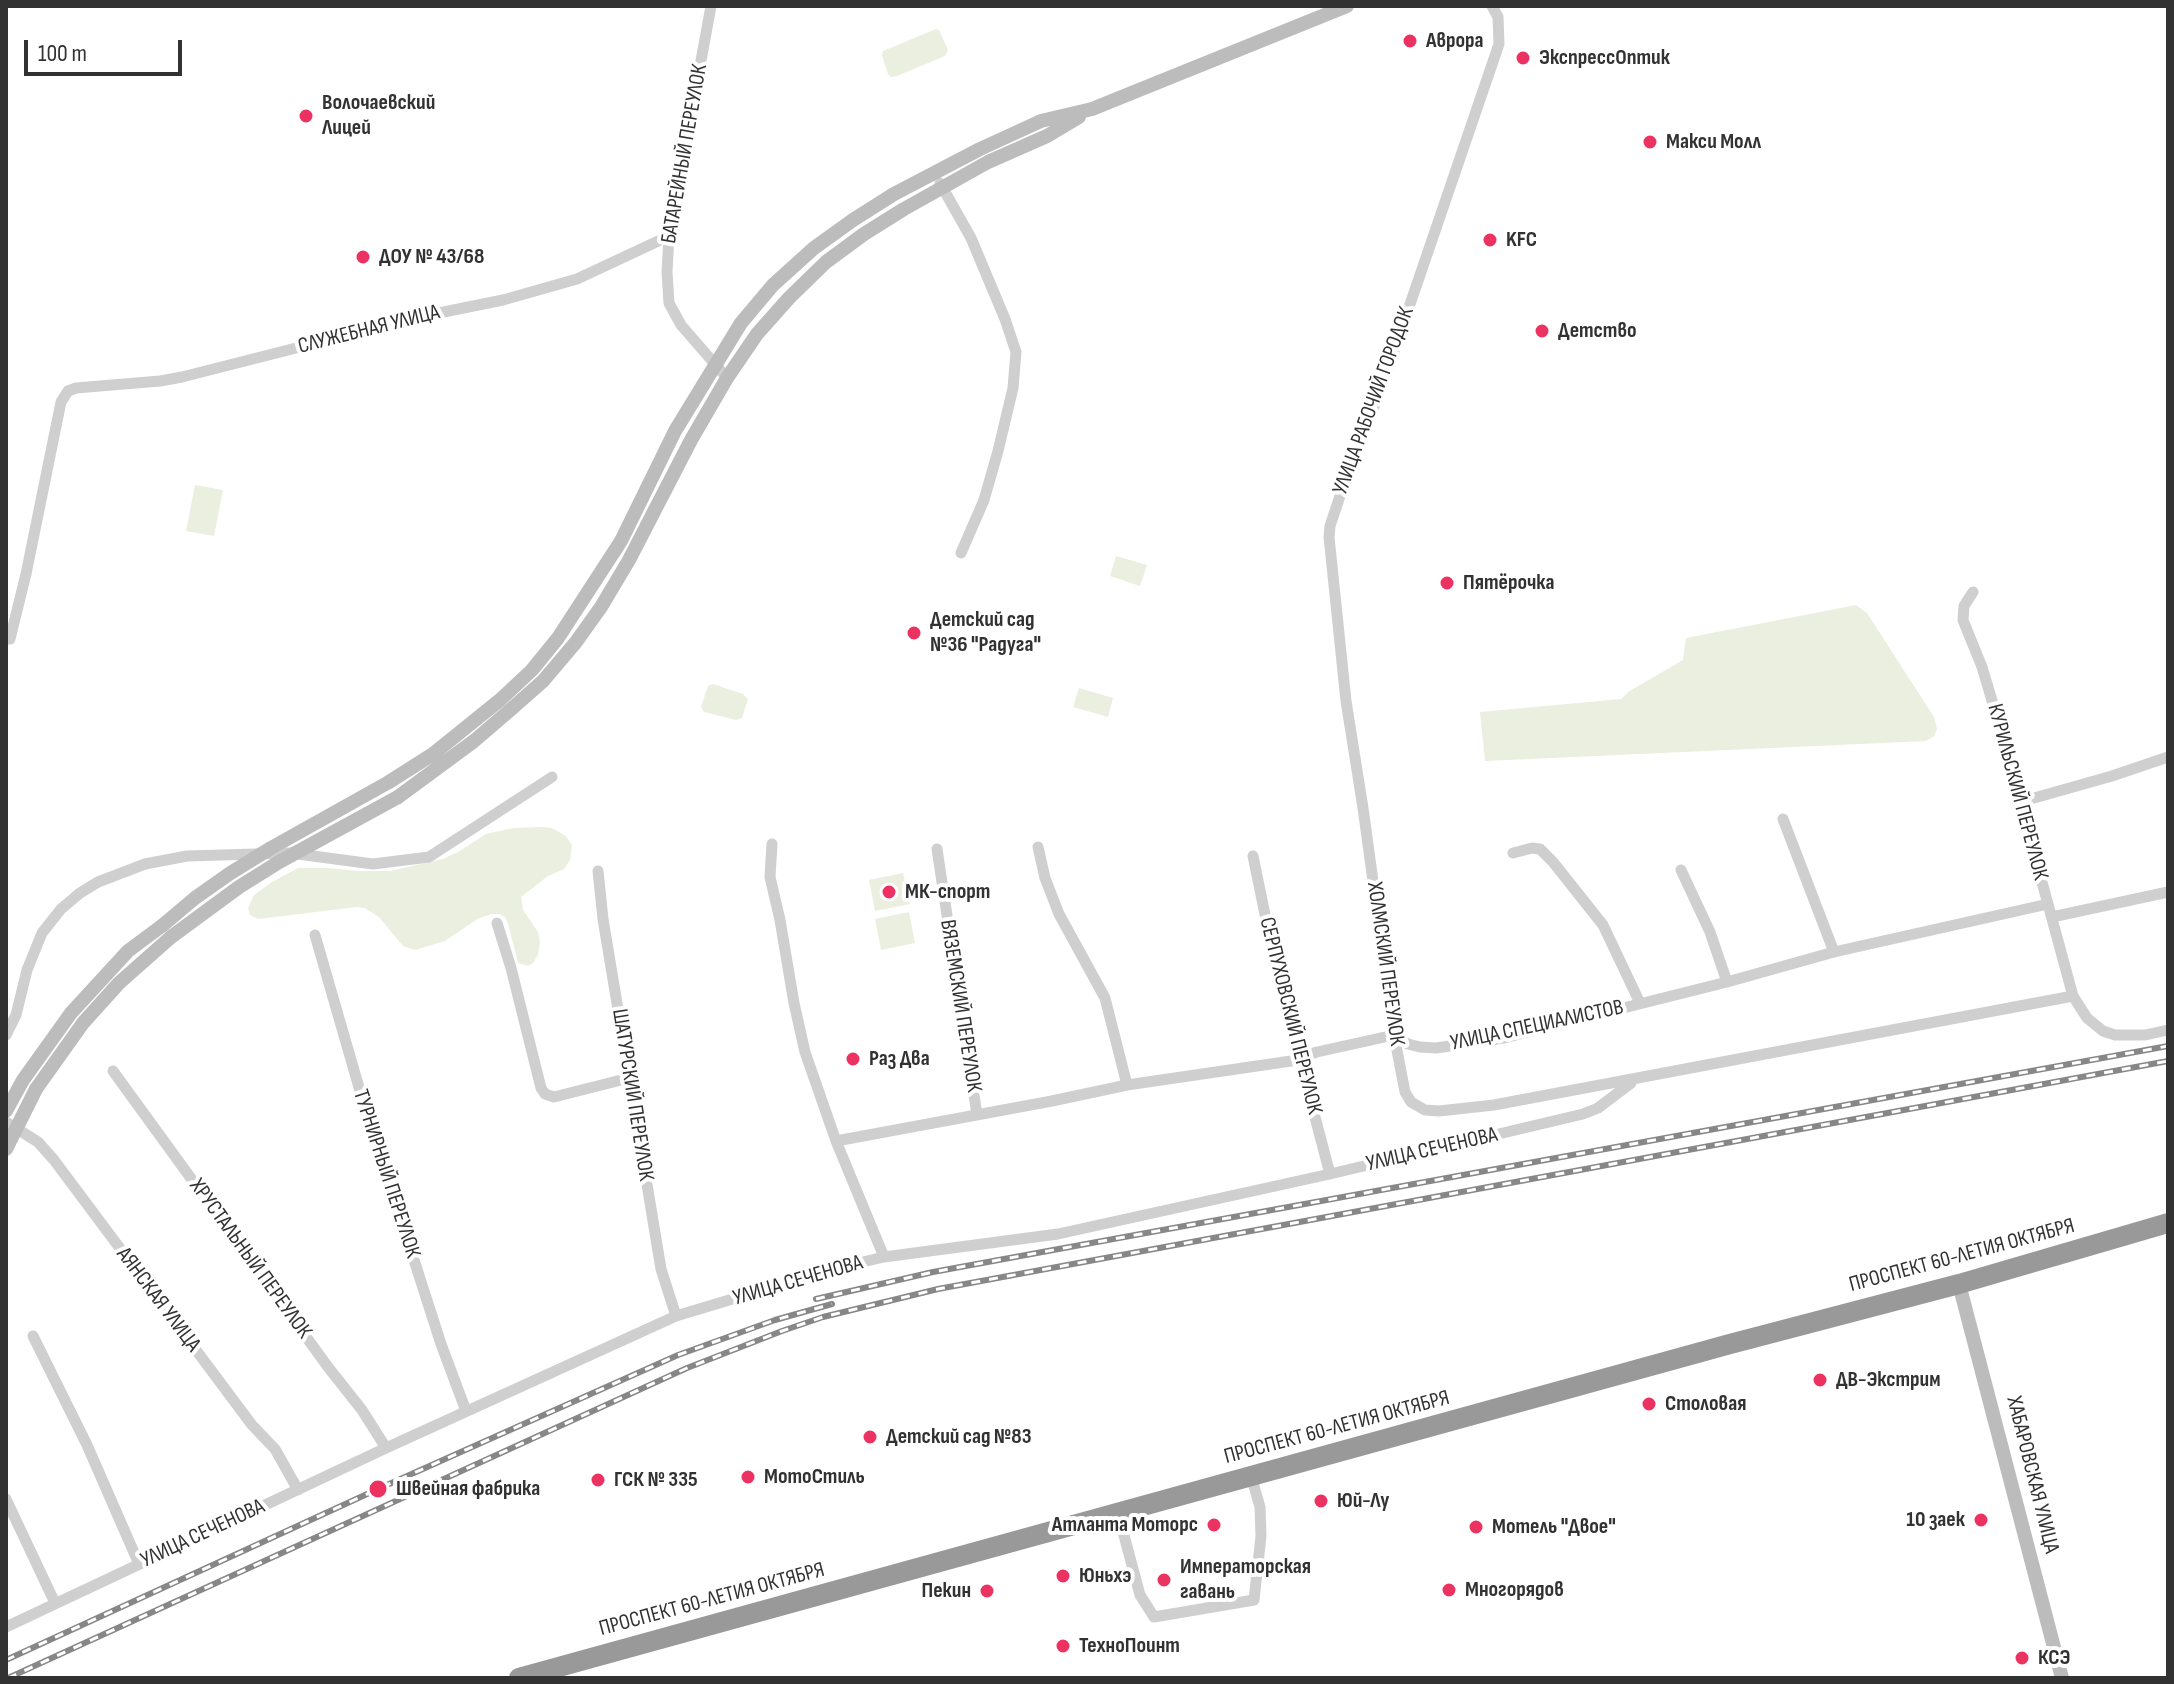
<!DOCTYPE html>
<html>
<head>
<meta charset="utf-8">
<style>
	body { margin:0 }
	#map { position:relative; width:2174px; height:1684px; overflow:hidden; background:#fff; font-family:"Sofia Sans Condensed",sans-serif }
	canvas { display:block }
	.frame { position:absolute; inset:0; border:8px solid #323232; pointer-events:none }
	.scale { position:absolute; left:24px; top:40px; width:158px; height:36px; box-sizing:border-box; border:4px solid #323232; border-top:0; padding-left:10px; font-size:24px; line-height:28px; white-space:nowrap; color:#323232; -webkit-text-stroke:6px #fff; paint-order:stroke }
</style>
</head>
<body>
<div id="map">
<canvas width="2174" height="1684"></canvas>
<div class="frame"></div>
<div class="scale">100 m</div>
</div>
<script>
const g = document.querySelector('canvas').getContext('2d');
g.lineJoin = 'round';
function fillPath(path, color) { g.fillStyle = color; g.fill(path, 'evenodd'); }
const toPath = rows => new Path2D(rows.map(r => 'M' + r).join(''));
function trace(path, color, width, dash) { g.strokeStyle = color; g.lineWidth = width; g.lineCap = dash ? 'butt' : 'round'; g.setLineDash(dash || []); g.stroke(path); }
function label(font, color, halo, rows, align = 'center') {
  g.font = font + ' "Sofia Sans Condensed",sans-serif'; g.lineWidth = 8; g.setLineDash([]); g.textBaseline = 'middle'; g.strokeStyle = halo; g.fillStyle = color; for (const [text, x, y, turn = 0] of rows) {
    g.save(); g.translate(x, y); g.rotate((+turn || 0) * Math.PI / 180); g.textAlign = isNaN(turn) ? turn : align; if (halo) g.strokeText(text, 0, 0); g.fillText(text, 0, 0); g.restore();
  }
}
fillPath(toPath([
	[936,29,939,30,948,50,945,56,897,76,891,77,888,74,882,55,883,51],
	[195,485,223,490,214,536,186,531],
	[1116,556,1147,565,1140,586,1110,576],
	[1856,605,1867,613,1934,717,1937,729,1934,736,1926,741,1485,761,1480,712,1621,699,1628,692,1683,660,1686,638],
	[713,684,743,694,748,699,742,718,736,720,704,712,701,707,708,686],
	[1079,688,1113,698,1108,717,1073,707],
	[541,827,552,828,566,836,572,845,570,860,564,869,548,876,521,897,523,910,538,932,540,942,538,955,533,963,528,966,518,963,508,923,505,917,499,914,492,914,479,918,445,941,415,950,403,946,379,917,365,908,357,907,258,919,250,915,248,908,254,895,272,882,298,868,327,868,359,871,390,871,443,859,458,852,486,834,513,828],
	[903,873,910,904,875,911,869,880],
	[909,912,915,943,881,950,875,919]
]), '#eaefe0');
trace(toPath([
	[711,6,669,236,667,272,669,303,681,325,727,378],
	[1492,6,1498,17,1499,44,1380,392,1348,472,1330,526,1329,537,1346,701,1363,808,1394,1035,1405,1092,1411,1102,1425,1110,1439,1111,1494,1105,2073,996,2087,1018,2103,1031,2115,1035,2145,1035,2168,1030],
	[940,183,971,238,1005,319,1016,352,1013,388,998,451,984,500,961,553],
	[1973,592,1964,606,1963,620,1982,667,1999,724,2073,996],
	[6,639,10,639,26,574,61,402,68,391,76,388,160,381,182,377,414,318,503,300,577,279,669,236],
	[2020,802,2112,776,2168,757],
	[1783,819,1834,952],
	[772,844,770,877,780,920,794,1003,805,1052,836,1141,884,1257],
	[1038,847,1045,878,1059,914,1105,998,1127,1085],
	[937,849,977,1115],
	[1513,853,1532,848,1540,849,1553,862,1603,925,1640,1003],
	[1253,856,1277,973,1330,1174],
	[1681,870,1710,932,1727,982],
	[598,871,603,919,661,1269,676,1316],
	[2052,917,2168,892],
	[497,923,511,968,541,1088,545,1094,554,1097,629,1078],
	[315,935,362,1098,441,1344,466,1411],
	[6,1035,16,1015,27,970,42,933,61,909,80,893,98,882,145,864,187,856,290,853,373,864,429,857,552,777],
	[113,1071,328,1367,362,1410,386,1448],
	[6,1122,38,1142,54,1160,252,1425,275,1449,298,1490],
	[836,1141,1052,1101,1127,1085,1291,1061,1317,1052,1394,1035,1408,1044,1420,1047,1436,1048,1504,1038,1727,982,1834,952,2048,904],
	[33,1336,87,1445,139,1564],
	[6,1499,55,1603],
	[1118,1513,1140,1595,1154,1617,1254,1600,1261,1536,1260,1507,1251,1476],
	[6,1627,386,1448,676,1316,829,1270,884,1257,1058,1234,1330,1174,1583,1114,1598,1108,1631,1083]
]), '#cfcfcf', 11);
trace(toPath([
	[389,782,433,754,500,700,532,670,558,638,621,541,675,431,741,323,773,285,814,248,853,220,894,194,980,149,1041,121,1092,109,1347,6],
	[398,797,474,741,509,711,543,681,576,642,601,607,629,560,691,440,727,378,757,334,789,298,826,262,864,234,904,209,988,162,1047,136,1079,117],
	[36,1089,83,1023,119,983,171,937],
	[6,1111,23,1080,71,1013,128,951,163,925],
	[1959,1284,2062,1678]
]), '#bcbcbc', 14);
trace(toPath([
	[519,1678,1730,1344,1959,1284,2168,1223]
]), '#999', 20);
const rail = toPath([
	[816,1299,933,1272,2168,1046],
	[6,1660,378,1489,678,1355,775,1320,832,1304],
	[8,1678,687,1368,782,1331,823,1317,938,1289,2168,1061]
]);
trace(rail, '#878787', 6);
trace(rail, '#fff', 3, [9]);
trace(toPath([
	[163,925,195,898,229,874,271,848,389,782],
	[171,937,239,887,279,862,398,797],
	[6,1149,36,1089]
]), '#bcbcbc', 14);
for (const [x, y, r, color] of [
	[1410,41,8,"#eb3260"],
	[1523,58,8,"#eb3260"],
	[306,116,8,"#eb3260"],
	[1650,142,8,"#eb3260"],
	[1490,240,8,"#eb3260"],
	[363,257,8,"#eb3260"],
	[1542,331,8,"#eb3260"],
	[1447,583,8,"#eb3260"],
	[914,633,8,"#eb3260"],
	[889,892,8,"#eb3260"],
	[853,1059,8,"#eb3260"],
	[1820,1380,8,"#eb3260"],
	[1649,1404,8,"#eb3260"],
	[870,1437,8,"#eb3260"],
	[748,1477,8,"#eb3260"],
	[598,1480,8,"#eb3260"],
	[378,1489,10,"#eb3260"],
	[1321,1501,8,"#eb3260"],
	[1981,1520,8,"#eb3260"],
	[1214,1525,8,"#eb3260"],
	[1476,1527,8,"#eb3260"],
	[1063,1576,8,"#eb3260"],
	[1164,1580,8,"#eb3260"],
	[1449,1590,8,"#eb3260"],
	[987,1591,8,"#eb3260"],
	[1063,1646,8,"#eb3260"],
	[2022,1658,8,"#eb3260"]
]) { const dot = new Path2D(); dot.arc(x, y, r, 0, 2 * Math.PI); g.fillStyle = color; g.fill(dot); trace(dot, '#fff', 3); }
label('bold 22px', '#323232', '#fff', [
	["Аврора",1426,41],
	["ЭкспрессОптик",1539,58],
	["Волочаевский",322,103],
	["Лицей",322,128],
	["Макси Молл",1666,142],
	["KFC",1506,240],
	["ДОУ № 43/68",379,257],
	["Детство",1558,331],
	["Пятёрочка",1463,583],
	["Детский сад",930,620],
	["№36 \"Радуга\"",930,645],
	["МК-спорт",905,892],
	["Раз Два",869,1059],
	["ДВ-Экстрим",1836,1380],
	["Столовая",1665,1404],
	["Детский сад №83",886,1437],
	["МотоСтиль",764,1477],
	["ГСК № 335",614,1480],
	["Швейная фабрика",396,1489],
	["Юй-Лу",1337,1501],
	["10 заек",1965,1520,"right"],
	["Атланта Моторс",1198,1525,"right"],
	["Мотель \"Двое\"",1492,1527],
	["Императорская",1180,1567],
	["гавань",1180,1592],
	["Юньхэ",1079,1576],
	["Многорядов",1465,1590],
	["Пекин",971,1591,"right"],
	["ТехноПоинт",1079,1646],
	["КСЭ",2038,1658]
], 'left');
label('22px', '#323232', '#fff', [
	["БАТАРЕЙНЫЙ ПЕРЕУЛОК",685,154,-80],
	["СЛУЖЕБНАЯ УЛИЦА",369,330,-14],
	["УЛИЦА РАБОЧИЙ ГОРОДОК",1374,401,-70],
	["КУРИЛЬСКИЙ ПЕРЕУЛОК",2017,792,75],
	["ХОЛМСКИЙ ПЕРЕУЛОК",1385,964,82],
	["ВЯЗЕМСКИЙ ПЕРЕУЛОК",960,1006,81],
	["СЕРПУХОВСКИЙ ПЕРЕУЛОК",1290,1016,76],
	["УЛИЦА СПЕЦИАЛИСТОВ",1537,1026,-12],
	["ШАТУРСКИЙ ПЕРЕУЛОК",632,1095,81],
	["УЛИЦА СЕЧЕНОВА",1432,1150,-13],
	["ТУРНИРНЫЙ ПЕРЕУЛОК",386,1174,72],
	["ПРОСПЕКТ 60-ЛЕТИЯ ОКТЯБРЯ",1962,1256,-15],
	["ХРУСТАЛЬНЫЙ ПЕРЕУЛОК",250,1259,54],
	["УЛИЦА СЕЧЕНОВА",798,1281,-16],
	["АЯНСКАЯ УЛИЦА",158,1300,53],
	["ПРОСПЕКТ 60-ЛЕТИЯ ОКТЯБРЯ",1337,1428,-15],
	["ХАБАРОВСКАЯ УЛИЦА",2032,1475,76],
	["УЛИЦА СЕЧЕНОВА",203,1534,-25],
	["ПРОСПЕКТ 60-ЛЕТИЯ ОКТЯБРЯ",712,1600,-15]
]);
</script>
</body>
</html>
